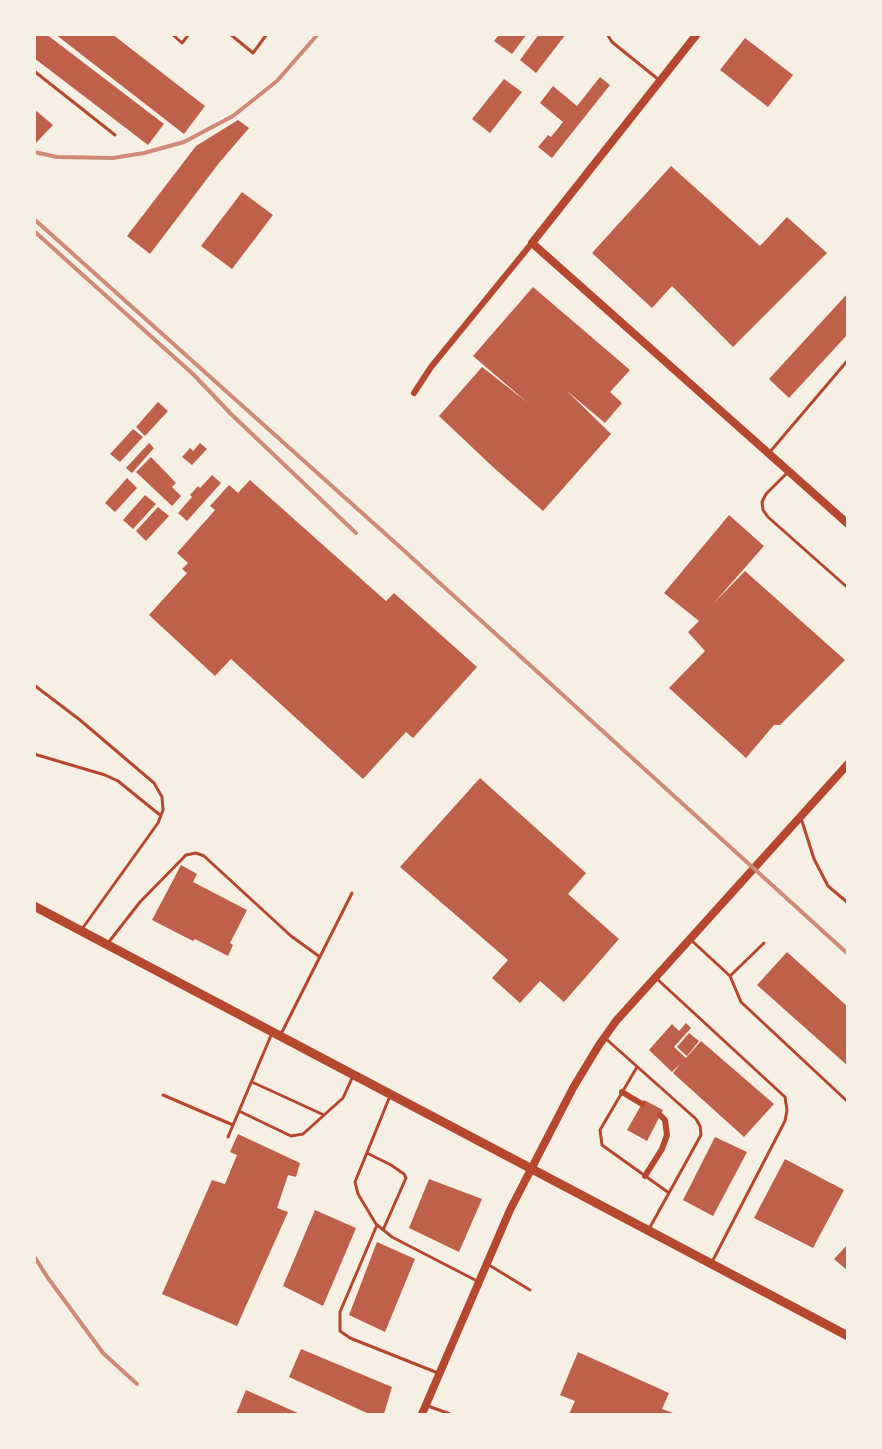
<!DOCTYPE html>
<html>
<head>
<meta charset="utf-8">
<style>
	body { margin:0 }
	#map { position:relative; width:882px; height:1449px; overflow:hidden; background:#f6efe4; font-family:"Asap Condensed",sans-serif }
	canvas { display:block }
	.frame { position:absolute; inset:0; border:36px solid #f6efe4; pointer-events:none }
</style>
</head>
<body>
<div id="map">
<canvas width="882" height="1449"></canvas>
<div class="frame"></div>
</div>
<script>
const g = document.querySelector('canvas').getContext('2d');
g.lineJoin = 'round';
function fillPath(path, color) { g.fillStyle = color; g.fill(path, 'evenodd'); }
const toPath = rows => new Path2D(rows.map(r => 'M' + r).join(''));
function trace(path, color, width, dash) { g.strokeStyle = color; g.lineWidth = width; g.lineCap = dash ? 'butt' : 'round'; g.setLineDash(dash || []); g.stroke(path); }
fillPath(toPath([
	[34,34,46,34,164,124,148,145,34,58],
	[55,34,112,34,205,106,184,134],
	[500,34,527,34,512,54,494,41],
	[539,34,566,34,536,73,520,60],
	[745,38,793,75,768,107,720,70],
	[600,77,610,85,552,158,538,147,548,135,551,137,563,122,540,103,553,86,577,106],
	[504,79,522,92,490,133,472,119],
	[34,109,53,125,34,145],
	[238,120,249,128,219,163,150,254,127,236,196,146],
	[671,166,760,246,787,217,827,253,733,347,672,286,652,308,592,253],
	[242,192,273,215,232,269,201,246],
	[533,287,630,370,610,392,622,403,605,423,567,391,611,434,543,511,494,468,439,416,482,367,528,403,473,356],
	[848,293,848,334,789,398,769,379],
	[158,402,168,411,145,436,136,427],
	[133,429,143,437,120,462,110,454],
	[149,443,154,448,132,473,126,468],
	[200,443,207,449,192,465,182,457,190,448,193,451],
	[151,457,176,483,172,487,181,496,172,506,136,472],
	[212,475,221,483,187,521,178,513,192,497,190,495,198,486,200,488],
	[127,478,137,488,115,512,105,503],
	[250,480,386,601,394,593,477,667,413,738,406,732,363,779,231,659,215,676,149,615,187,573,182,569,188,563,177,553,215,510,210,506,229,485,238,493],
	[145,495,156,504,133,529,123,520],
	[158,507,169,516,146,541,136,531],
	[729,515,764,546,713,604,745,571,845,660,780,725,774,725,746,758,669,688,705,651,688,632,699,621,664,593],
	[480,778,586,873,568,894,619,939,564,1002,540,981,520,1003,492,978,508,960,400,867],
	[181,865,197,874,193,882,247,910,230,943,233,945,228,956,195,939,193,941,152,920],
	[787,952,848,1007,848,1066,757,985],
	[686,1023,691,1028,674,1047,686,1058,701,1041,774,1104,744,1137,673,1073,680,1064,672,1072,649,1050,672,1024,679,1031],
	[689,1033,699,1041,687,1056,677,1047],
	[644,1100,663,1110,647,1141,627,1130],
	[238,1134,300,1163,296,1177,288,1175,277,1208,288,1212,237,1326,162,1294,212,1180,225,1184,237,1155,230,1152],
	[715,1137,747,1152,713,1216,683,1200],
	[785,1159,844,1190,813,1248,754,1218],
	[429,1179,482,1199,459,1252,409,1228],
	[315,1210,356,1228,323,1306,283,1286],
	[377,1242,415,1259,385,1332,349,1315],
	[848,1244,848,1271,834,1259],
	[301,1349,392,1387,384,1414,369,1414,289,1377],
	[578,1352,669,1393,662,1409,676,1414,569,1414,575,1401,560,1395],
	[246,1390,300,1414,236,1414]
]), '#bf614a');
trace(toPath([
	[172,34,182,43,189,34],
	[230,34,253,53,267,34],
	[607,34,612,42,659,80],
	[34,71,115,135],
	[769,453,848,360],
	[787,473,766,494,762,502,763,510,768,517,848,588],
	[34,685,80,720,154,783,162,797,163,810,158,823,82,929],
	[34,754,105,775,118,781,160,815],
	[801,818,814,859,828,886,848,903],
	[691,940,730,976,764,943],
	[108,943,140,902,186,855,196,853,204,856,291,936,320,957],
	[730,976,741,1002,848,1102],
	[656,978,785,1097,787,1110,785,1121,712,1262],
	[281,1034,352,893],
	[605,1038,696,1119,700,1126,701,1135,649,1229],
	[637,1067,600,1130,602,1145,669,1193],
	[252,1082,324,1115],
	[163,1095,233,1125],
	[390,1096,355,1182,358,1194,376,1224,392,1237,477,1281],
	[239,1111,291,1136,303,1134,343,1098,353,1076],
	[228,1137,272,1033],
	[367,1153,391,1165,404,1174,406,1178,383,1230],
	[377,1225,340,1312,340,1331,350,1338,438,1373],
	[489,1265,530,1290],
	[428,1406,450,1414]
]), '#b5482f', 3);
trace(toPath([
	[414,393,431,367,532,243],
	[622,1092,642,1104],
	[645,1176,662,1149,667,1135,665,1120,660,1115]
]), '#b5482f', 6);
trace(toPath([
	[697,34,532,243,848,524],
	[422,1414,510,1210,573,1088,599,1045,616,1021,848,764]
]), '#b5482f', 8);
trace(toPath([
	[34,906,848,1336]
]), '#b5482f', 9);
trace(toPath([
	[34,152,57,157,113,158,144,153,184,142,233,116,277,81,318,34],
	[34,219,400,547,848,954],
	[34,231,194,375,231,414,356,533],
	[34,1256,48,1278,103,1353,137,1384]
]), '#cf8b77', 4);
</script>
</body>
</html>
